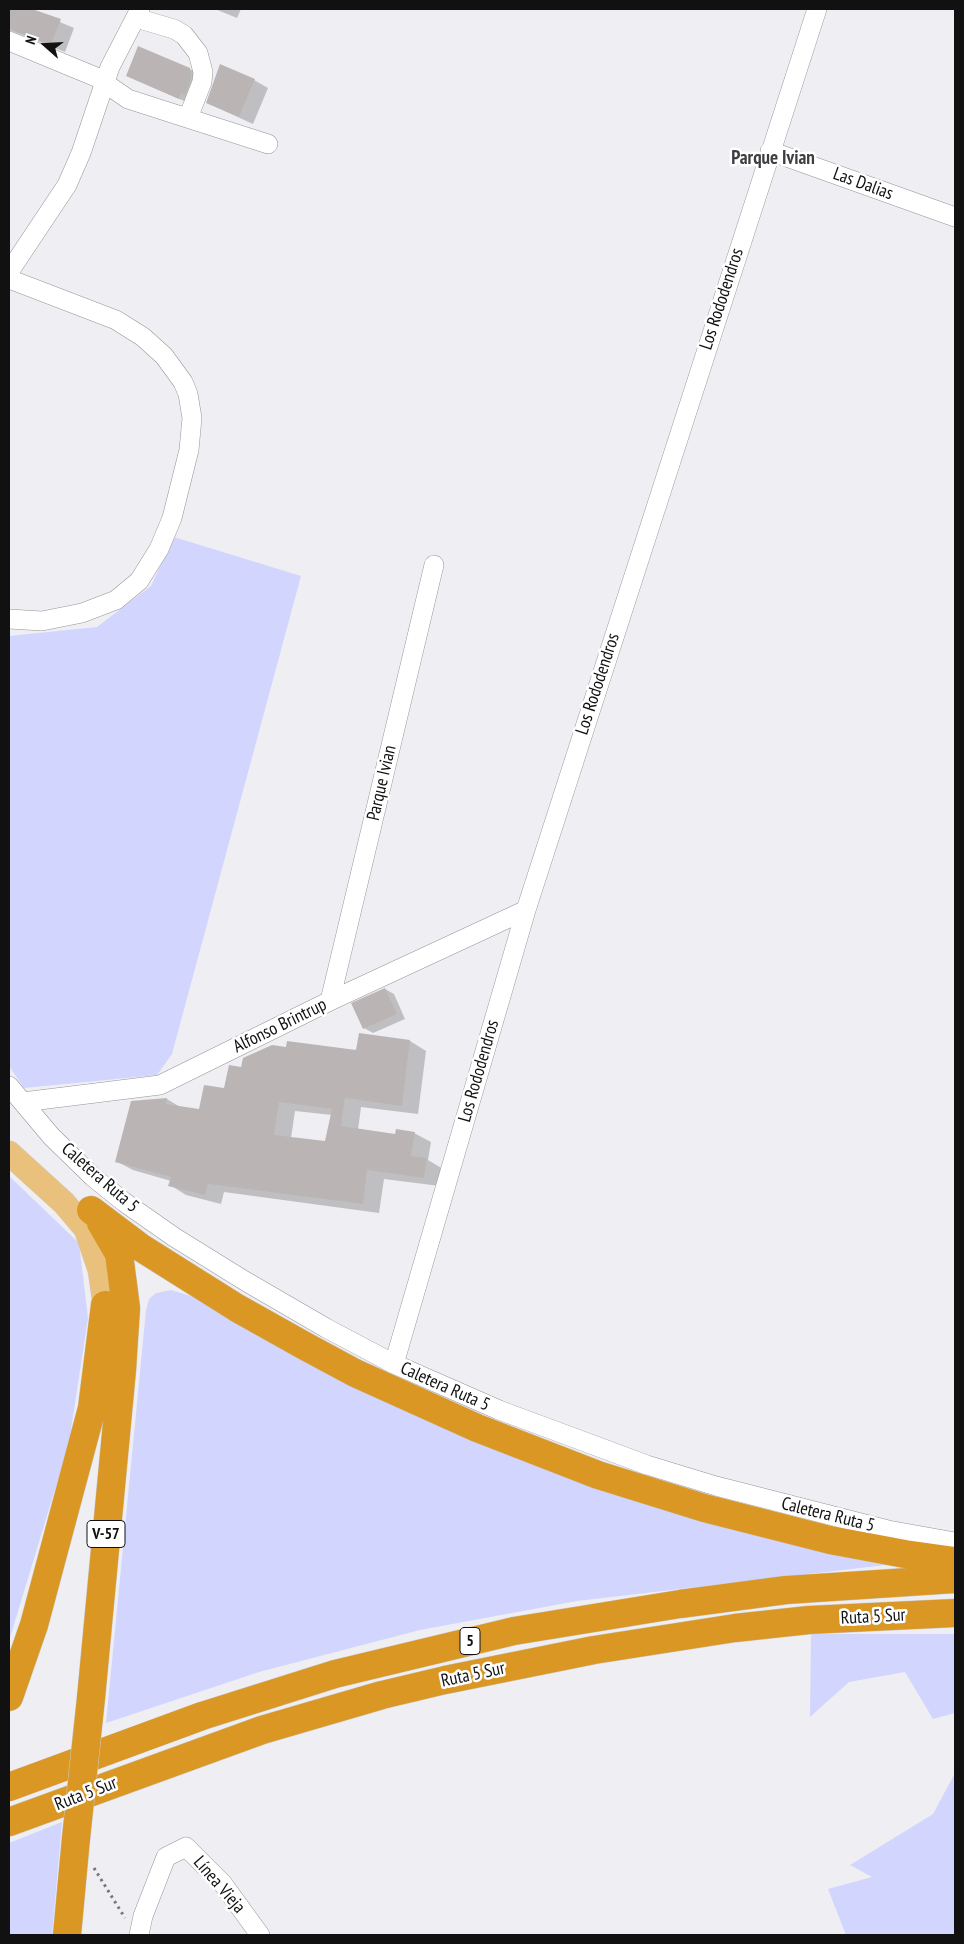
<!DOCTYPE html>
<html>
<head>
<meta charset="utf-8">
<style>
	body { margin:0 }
	#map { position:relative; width:964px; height:1944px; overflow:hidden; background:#efeff3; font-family:"PT Sans Narrow",sans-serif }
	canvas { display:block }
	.frame { position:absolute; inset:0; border:10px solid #111112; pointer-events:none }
	.north { position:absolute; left:20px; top:20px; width:50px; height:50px; -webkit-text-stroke:4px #fff; paint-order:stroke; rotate:289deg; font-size:14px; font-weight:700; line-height:20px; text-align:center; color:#111112 }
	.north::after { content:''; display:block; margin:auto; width:18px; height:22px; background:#111112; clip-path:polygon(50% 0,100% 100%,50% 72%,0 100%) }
</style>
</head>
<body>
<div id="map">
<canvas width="964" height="1944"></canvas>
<div class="frame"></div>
<div class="north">N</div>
</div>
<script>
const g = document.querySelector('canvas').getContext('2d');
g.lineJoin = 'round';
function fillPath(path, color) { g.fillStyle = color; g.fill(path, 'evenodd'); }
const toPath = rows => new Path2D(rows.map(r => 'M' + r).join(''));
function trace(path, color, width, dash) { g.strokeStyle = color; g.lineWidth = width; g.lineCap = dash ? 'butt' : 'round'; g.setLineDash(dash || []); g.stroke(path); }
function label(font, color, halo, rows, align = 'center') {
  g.font = font + ' "PT Sans Narrow",sans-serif'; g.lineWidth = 5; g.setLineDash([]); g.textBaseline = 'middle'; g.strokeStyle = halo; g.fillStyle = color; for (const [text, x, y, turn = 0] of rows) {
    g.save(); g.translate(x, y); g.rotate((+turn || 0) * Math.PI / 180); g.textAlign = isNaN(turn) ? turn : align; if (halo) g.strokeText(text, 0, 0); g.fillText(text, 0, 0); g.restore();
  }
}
fillPath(toPath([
	[174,537,301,576,172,1054,157,1075,24,1088,9,1066,9,636,97,627,151,586],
	[9,1176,79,1243,88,1318,69,1443,9,1641],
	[171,1290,194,1297,219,1311,311,1364,886,1565,577,1601,420,1630,259,1672,106,1723,146,1310,149,1299,156,1293],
	[811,1634,955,1634,955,1713,933,1719,905,1672,849,1682,810,1717],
	[955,1773,955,1935,846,1935,828,1889,872,1877,850,1865,933,1814],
	[62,1822,52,1935,9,1935,9,1843]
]), '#d2d5fd');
fillPath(toPath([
	[9,9,29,9,74,28,65,52,9,30],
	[215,9,241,9,237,18],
	[190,69,204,77,193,105,127,76],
	[254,80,268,88,253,124,207,103],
	[385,989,394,994,405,1019,373,1033,364,1028],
	[410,1041,426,1051,418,1114,361,1107,358,1130,396,1136,414,1133,431,1142,428,1160,443,1169,440,1186,384,1179,379,1213,224,1192,221,1204,186,1195,170,1185,171,1181,133,1170,116,1161,132,1103,167,1099,180,1107,200,1110,225,1089,242,1068],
	[295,1111,332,1115,326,1142,291,1138]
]), '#0003');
fillPath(toPath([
	[9,9,32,9,61,19,51,45,9,29],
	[138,46,190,68,191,79,185,95,181,93,179,99,126,76],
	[220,64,255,79,239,117,206,103],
	[385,988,397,1014,363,1029,351,1003],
	[359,1033,410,1040,402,1106,345,1098,341,1126,395,1134,396,1129,415,1132,411,1156,427,1158,424,1178,367,1170,363,1204,208,1184,205,1195,168,1186,171,1177,115,1162,131,1101,167,1098,166,1104,199,1109,204,1085,224,1088,229,1065,241,1067,243,1058,272,1045,286,1047,287,1041,356,1050],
	[279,1102,332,1109,325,1141,274,1135]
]), '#bab5b4');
const minor = toPath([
	[136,18,174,29,184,35,198,53,203,72,202,82,188,118],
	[9,41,96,77,128,99,268,144],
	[770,151,955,217],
	[9,272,67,185,81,153,110,67,140,9],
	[9,279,116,320,143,337,164,356,183,382,188,394,192,418,189,450,172,518,159,549,139,581,116,600,82,613,42,621,9,619],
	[330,1001,434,565],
	[9,1086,51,1136,93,1177,124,1202,174,1237,245,1281,326,1328,394,1364,499,1410,647,1465,716,1486,888,1530,955,1542],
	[23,1102,160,1085,330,1001,526,910],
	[394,1364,526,910,817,9],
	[139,1935,143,1916,166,1857,186,1847,223,1884,260,1935]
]);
const major = toPath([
	[9,1153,64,1203,86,1229,100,1270,105,1305]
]);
const highway = toPath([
	[91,1210,140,1247,237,1308,303,1345,355,1373,477,1428,598,1475,704,1508,830,1540,905,1554,955,1561],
	[9,1697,34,1625,92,1408,105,1305],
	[91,1698,122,1370,126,1308,119,1254,101,1223],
	[9,1787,202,1716,335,1674,514,1631,680,1604,786,1590,955,1579],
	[9,1822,262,1730,382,1695,445,1680,594,1650,735,1628,809,1620,955,1613],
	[67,1935,76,1838]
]);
trace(minor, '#959599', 20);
trace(major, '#cbcbcb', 25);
trace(highway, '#cbcbcb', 29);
trace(toPath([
	[94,1868,125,1918]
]), '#767678', 3, [2.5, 4]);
trace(minor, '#fff', 19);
trace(major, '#e9c17c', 24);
trace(highway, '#da9724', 28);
const highwayBridge = toPath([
	[76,1838,91,1698]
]);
trace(highwayBridge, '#cbcbcb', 29, []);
trace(highwayBridge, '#da9724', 28);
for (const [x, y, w] of [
	[106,1534,38],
	[470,1641,20]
]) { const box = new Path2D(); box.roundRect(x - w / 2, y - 13.5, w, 27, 4); g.fillStyle = '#fff'; g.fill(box); trace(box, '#111112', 1); }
label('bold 16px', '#111112', null, [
	["V-57",106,1534],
	["5",470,1641]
]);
label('18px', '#111112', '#fff', [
	["Las Dalias",863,184,20],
	["Los Rododendros",722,299,-72],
	["Los Rododendros",598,684,-72],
	["Parque Ivian",382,783,-77],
	["Alfonso Brintrup",280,1026,-26],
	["Los Rododendros",479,1071,-74],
	["Caletera Ruta 5",100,1178,41],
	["Caletera Ruta 5",445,1387,24],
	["Caletera Ruta 5",828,1515,14],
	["Ruta 5 Sur",873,1617,-3],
	["Ruta 5 Sur",473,1675,-12],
	["Ruta 5 Sur",86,1794,-21],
	["Línea Vieja",219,1885,49]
]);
label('bold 19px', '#3e3e41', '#fff', [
	["Parque Ivian",773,159]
]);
</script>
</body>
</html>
